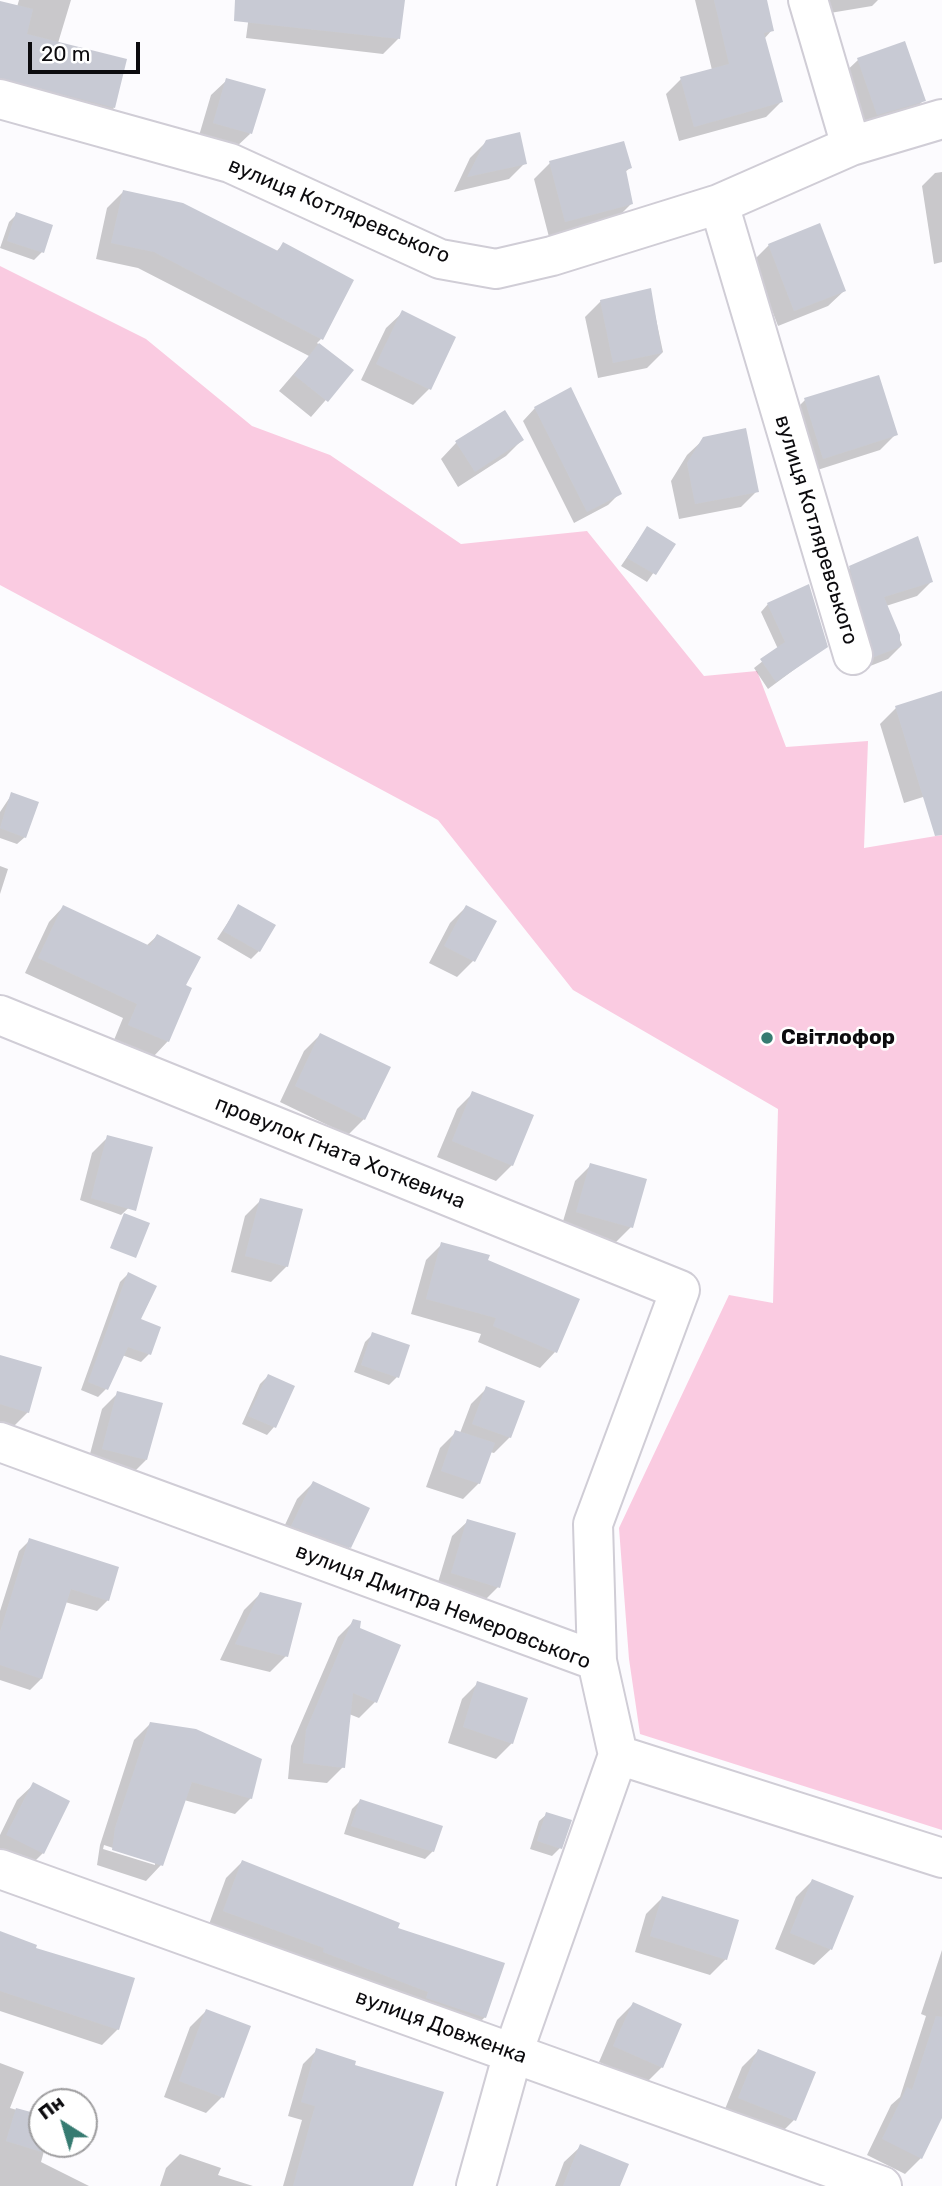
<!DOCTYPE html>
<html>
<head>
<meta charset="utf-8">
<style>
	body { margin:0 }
	#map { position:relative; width:942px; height:2186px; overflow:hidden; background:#fcfbfe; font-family:Rubik,sans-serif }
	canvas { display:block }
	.north { position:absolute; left:28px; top:2088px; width:70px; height:70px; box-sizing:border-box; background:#fff; border:2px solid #9e9d9f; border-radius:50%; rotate:323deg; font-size:19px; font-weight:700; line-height:28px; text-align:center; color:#0c0b0e }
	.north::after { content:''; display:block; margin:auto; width:24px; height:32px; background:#367b71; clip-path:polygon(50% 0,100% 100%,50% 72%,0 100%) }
	.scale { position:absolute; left:28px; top:42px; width:112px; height:32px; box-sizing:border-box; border:4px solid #0c0b0e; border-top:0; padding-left:9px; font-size:21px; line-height:24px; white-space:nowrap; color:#0c0b0e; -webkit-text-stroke:5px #fff; paint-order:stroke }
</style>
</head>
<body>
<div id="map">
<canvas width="942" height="2186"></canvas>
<div class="north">Пн</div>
<div class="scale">20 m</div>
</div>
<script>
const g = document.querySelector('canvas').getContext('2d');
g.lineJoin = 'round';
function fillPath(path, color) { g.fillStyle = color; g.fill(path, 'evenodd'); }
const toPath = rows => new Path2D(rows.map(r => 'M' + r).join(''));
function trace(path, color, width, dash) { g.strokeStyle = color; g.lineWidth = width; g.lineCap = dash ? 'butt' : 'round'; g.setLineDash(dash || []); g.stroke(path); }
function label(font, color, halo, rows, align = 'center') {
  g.font = font + ' Rubik,sans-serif'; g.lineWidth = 5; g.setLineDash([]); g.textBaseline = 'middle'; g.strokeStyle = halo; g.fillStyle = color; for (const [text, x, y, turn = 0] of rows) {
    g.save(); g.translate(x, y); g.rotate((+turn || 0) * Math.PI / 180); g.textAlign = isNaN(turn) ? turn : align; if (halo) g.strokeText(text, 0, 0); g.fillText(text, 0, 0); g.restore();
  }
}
fillPath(toPath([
	[0,266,146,339,252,426,330,455,461,544,587,531,704,676,757,671,786,747,868,741,864,848,942,835,942,1830,640,1734,629,1659,619,1528,729,1295,773,1303,778,1109,573,990,438,820,0,585]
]), '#facbe1');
fillPath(toPath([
	[19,0,71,0,58,43,114,108,99,123,0,95,0,3,17,7],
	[251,0,403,0,398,39,383,54,246,38],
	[695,0,765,0,772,30,764,39,781,102,766,117,679,141,666,94,681,79,712,70],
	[815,0,878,0,872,6,818,15],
	[858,60,924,100,908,116,861,130,842,75],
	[227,80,250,134,234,149,198,139,211,95],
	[487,141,525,163,509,179,454,192,470,158],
	[550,163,630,168,624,173,631,204,615,220,549,237,534,179],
	[942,172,942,262,934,264,922,186,935,173],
	[123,192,276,252,283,244,321,339,317,343,351,371,311,417,279,391,309,356,138,268,96,259,107,208],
	[17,214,42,252,34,260,0,248,9,222],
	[769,245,844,291,828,306,778,326,753,261],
	[650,291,663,352,647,368,598,378,585,317,601,301],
	[402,313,454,338,429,389,413,405,361,380,386,328],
	[805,400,896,434,880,450,808,473,789,416],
	[535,408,620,493,608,505,574,523,523,421],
	[704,439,757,491,741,507,679,519,671,481,687,455],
	[522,440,506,456,458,487,441,459,456,443],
	[647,528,673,545,647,582,621,566],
	[850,568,931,582,917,596,886,606,902,645,888,659,860,670,836,582],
	[768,604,826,646,768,689,754,668,778,649,761,612],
	[942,693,942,791,904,803,880,724,896,708],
	[12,794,25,837,17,844,0,838,0,812],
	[0,866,8,869,0,894],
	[63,907,146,946,157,936,183,986,168,1041,154,1056,114,1040,123,1018,25,973,49,922],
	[238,907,259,951,251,959,217,939],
	[466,907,495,922,473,961,457,977,429,963,450,923],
	[320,1035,364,1119,348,1135,280,1102,304,1051],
	[473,1093,512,1165,496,1181,437,1157,457,1109],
	[108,1137,137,1200,121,1215,80,1200,92,1153],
	[591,1165,631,1227,615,1243,561,1228,575,1181],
	[261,1200,287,1266,271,1282,231,1272,245,1216],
	[442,1244,486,1261,555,1352,540,1368,478,1342,481,1334,411,1314,426,1260],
	[128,1274,149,1354,141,1362,122,1355,106,1389,98,1397,81,1390,120,1282],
	[373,1334,397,1377,389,1385,354,1372,365,1342],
	[0,1357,28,1412,12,1428,0,1424],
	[268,1376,274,1427,267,1435,242,1424,260,1384],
	[487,1388,510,1437,494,1453,490,1452,479,1483,463,1499,426,1487,440,1448,456,1432,460,1433,471,1404],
	[118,1393,146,1460,130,1476,87,1465,102,1409],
	[313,1483,350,1547,334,1563,277,1542,297,1499],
	[468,1521,498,1587,482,1603,436,1589,452,1536],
	[30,1540,108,1600,97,1611,65,1602,41,1679,30,1690,0,1680,0,1611,19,1551],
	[260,1594,286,1656,270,1672,220,1660,244,1610],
	[354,1621,375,1702,359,1718,349,1714,343,1767,327,1783,288,1779,291,1746,338,1637],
	[478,1683,512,1743,496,1759,448,1743,462,1699],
	[150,1724,251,1798,235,1814,184,1800,161,1865,146,1881,97,1865,100,1845,134,1740],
	[104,1845,155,1862,155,1865,103,1849],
	[33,1785,43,1853,27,1869,0,1856,0,1835,17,1800],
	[360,1801,433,1851,425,1859,344,1834,352,1809],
	[547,1814,560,1848,552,1856,530,1849,539,1821],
	[242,1862,396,1929,485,2017,469,2033,208,1927,226,1878],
	[812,1881,852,1897,830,1950,814,1965,775,1949,796,1897],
	[662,1898,726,1959,710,1975,635,1952,646,1914],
	[0,1934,118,2029,102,2045,0,2011],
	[942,1950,942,2114,921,2158,905,2174,867,2155,891,2105,900,2097,926,2016,921,2014],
	[633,2004,662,2067,646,2083,599,2062,617,2020],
	[206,2011,222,2097,206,2113,164,2097,190,2027],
	[317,2050,411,2186,283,2186,302,2120,288,2116,303,2064],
	[758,2051,814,2073,794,2120,778,2136,723,2114,742,2067],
	[0,2063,24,2072,10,2108,42,2117,42,2144,46,2144,41,2162,89,2186,0,2186],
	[580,2147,618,2186,555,2186,564,2162],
	[180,2154,221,2168,218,2175,253,2186,160,2186,166,2168]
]), '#0003');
fillPath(toPath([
	[235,0,405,0,400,39,234,21],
	[714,0,767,0,774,31,764,33,783,102,694,127,680,77,729,64],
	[0,1,33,9,27,34,127,59,115,108,0,78],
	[905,41,926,101,877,115,857,58],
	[226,78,266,89,252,134,213,123],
	[520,132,527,164,467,177,486,140],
	[624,141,632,168,626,170,633,204,565,222,549,161],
	[123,190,183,203,278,251,283,242,354,280,323,340,154,252,111,243],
	[16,212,53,225,44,253,7,241],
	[820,223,846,291,794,311,768,244],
	[651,288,662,353,613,363,600,300],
	[402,310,456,337,431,390,376,364],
	[319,343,354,370,328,402,294,375],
	[879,375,898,435,823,459,804,398],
	[571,387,622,494,587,512,534,407],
	[505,410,524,440,475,472,455,441],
	[746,428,759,492,695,504,687,463,703,437],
	[647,526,676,544,656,575,627,558],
	[918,536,933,582,884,597,900,635,900,647,874,657,849,566],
	[809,584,828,647,776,682,760,659,785,642,767,603],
	[942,691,942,835,935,836,895,706],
	[11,792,39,802,26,838,0,828],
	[238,904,276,925,260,952,223,931],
	[63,905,150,946,157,934,201,957,186,985,192,988,169,1042,128,1025,137,1004,38,958],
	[466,905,497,921,475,962,444,946],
	[320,1033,391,1067,365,1120,295,1086],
	[472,1091,534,1115,513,1166,452,1141],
	[107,1135,153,1147,136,1211,91,1198],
	[590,1163,647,1179,633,1228,576,1212],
	[260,1198,303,1209,288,1267,245,1256],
	[124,1213,150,1223,136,1258,110,1248],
	[441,1242,490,1255,488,1260,580,1299,557,1353,493,1326,496,1318,426,1299],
	[128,1272,157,1286,141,1319,161,1327,151,1355,128,1347,108,1390,88,1382],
	[372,1332,410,1345,399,1378,361,1365],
	[0,1355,42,1367,29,1413,0,1404],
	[268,1374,295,1386,276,1428,248,1416],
	[486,1386,525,1401,511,1438,472,1424],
	[117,1391,163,1403,147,1460,102,1449],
	[455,1430,495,1443,480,1484,441,1471],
	[313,1481,370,1508,351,1548,291,1526],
	[467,1519,516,1533,500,1588,451,1573],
	[29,1538,119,1567,109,1601,71,1589,42,1679,0,1665,0,1632],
	[260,1592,302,1603,288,1657,235,1644],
	[353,1619,361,1621,360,1628,401,1645,377,1703,353,1693,345,1768,303,1763,306,1730],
	[477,1681,528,1698,513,1744,463,1727],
	[150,1722,196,1729,262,1759,252,1799,192,1782,163,1866,112,1850,115,1828],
	[33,1782,70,1801,44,1854,6,1835],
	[360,1799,443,1826,434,1852,351,1826],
	[546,1812,572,1820,562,1849,537,1841],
	[242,1860,400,1923,398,1928,505,1963,486,2018,426,1998,428,1992,323,1952,324,1948,223,1911],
	[812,1879,854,1896,832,1950,790,1933],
	[662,1896,739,1920,727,1960,650,1936],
	[0,1931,37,1945,36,1948,135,1978,119,2030,0,1991],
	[633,2002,682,2024,663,2068,613,2046],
	[206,2009,251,2026,224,2098,179,2081],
	[936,2016,942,2017,942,2118,922,2159,882,2139,907,2087,912,2090],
	[316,2048,356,2061,355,2065,444,2092,413,2186,293,2186,315,2106,301,2102],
	[758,2049,816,2072,796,2121,738,2098],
	[16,2108,42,2115,42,2152,6,2141],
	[580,2144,629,2164,620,2186,563,2186]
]), '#c8cad4');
const street = toPath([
	[808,0,851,146],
	[0,99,230,163,440,259,496,269,552,256,719,204,851,146,942,119],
	[719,204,853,655],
	[0,1015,680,1290,593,1524,597,1661,618,1755,942,1858],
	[0,1442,597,1661],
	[0,1869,882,2186],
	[476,2186,513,2053,618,1755]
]);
trace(street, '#d0cdd6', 42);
trace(street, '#fff', 38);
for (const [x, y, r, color] of [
	[767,1038,7,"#367b71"]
]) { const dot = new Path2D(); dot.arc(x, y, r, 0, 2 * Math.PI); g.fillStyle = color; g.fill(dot); trace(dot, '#fff', 2.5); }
label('21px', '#0c0b0e', '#fff', [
	["вулиця Котляревського",339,211,23],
	["вулиця Котляревського",816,530,73],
	["провулок Гната Хоткевича",340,1153,22],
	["вулиця Дмитра Немеровського",443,1607,21],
	["вулиця Довженка",441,2027,20]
]);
label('bold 21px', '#0c0b0e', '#fff', [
	["Світлофор",781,1038]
], 'left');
</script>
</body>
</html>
